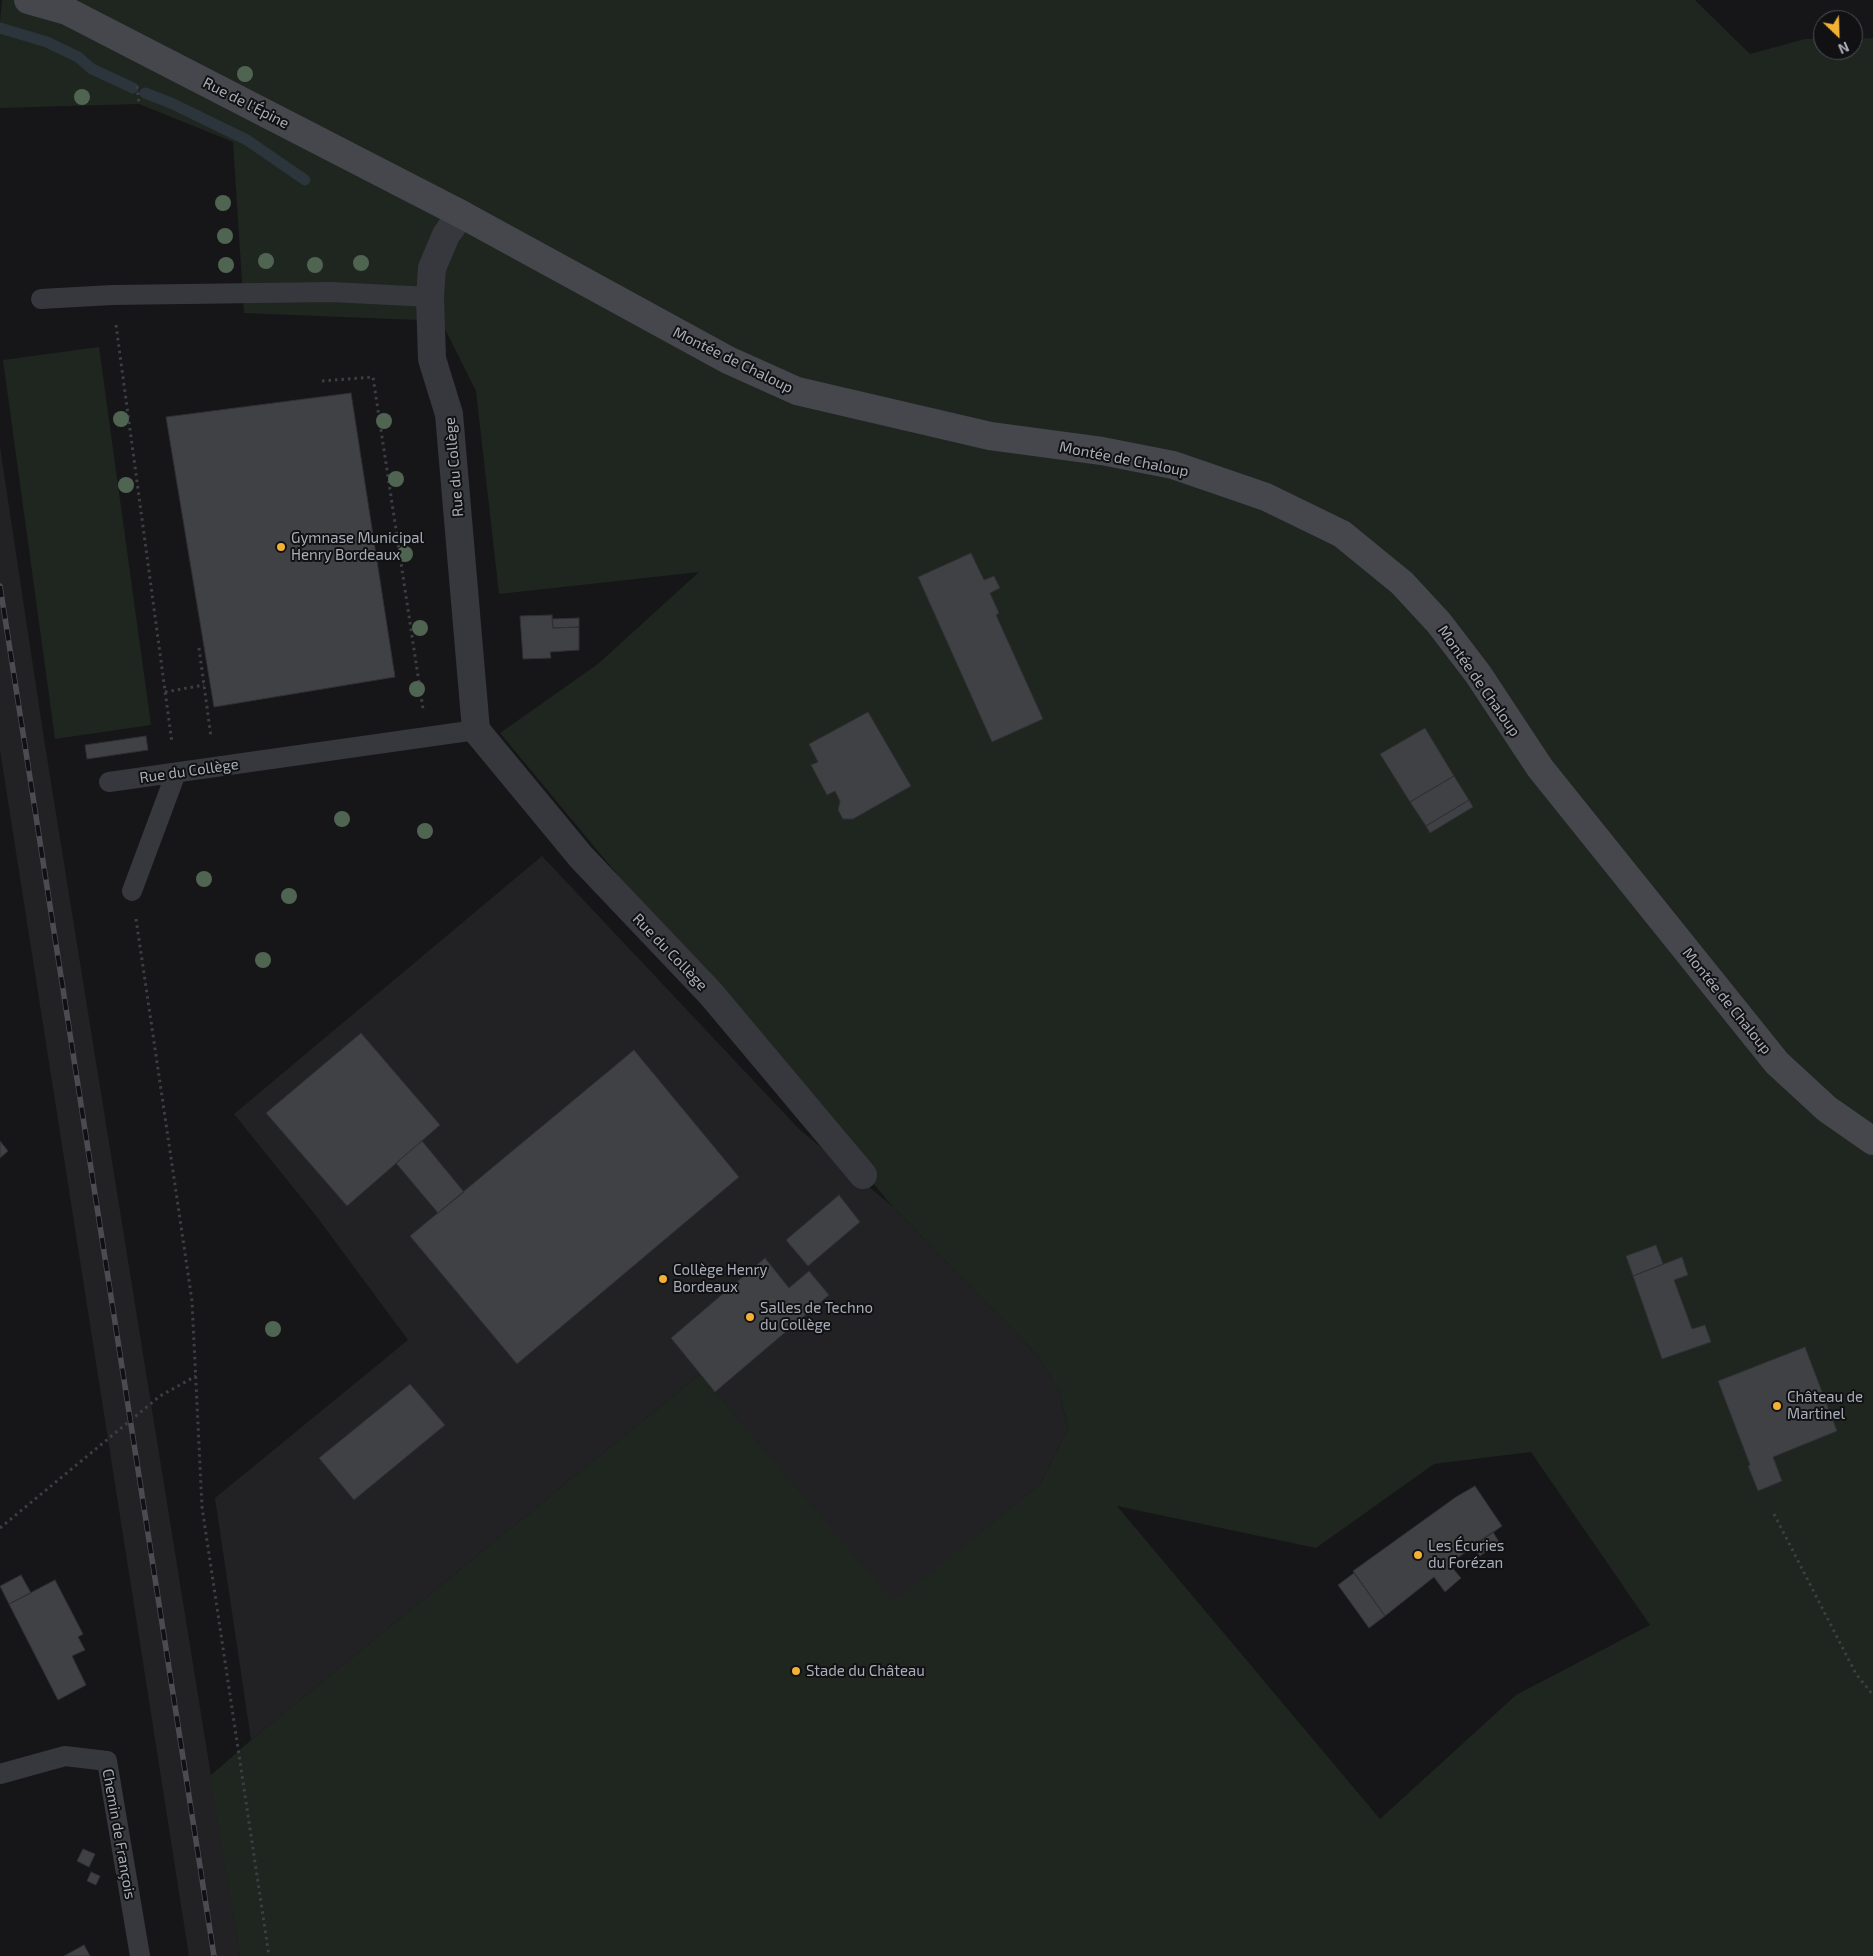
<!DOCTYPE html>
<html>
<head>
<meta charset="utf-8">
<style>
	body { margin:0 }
	#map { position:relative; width:1873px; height:1956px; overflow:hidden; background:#161618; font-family:"Exo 2",sans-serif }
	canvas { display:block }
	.north { position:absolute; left:1813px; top:10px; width:50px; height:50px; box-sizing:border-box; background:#111113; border:1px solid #4d4f55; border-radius:50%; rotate:156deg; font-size:14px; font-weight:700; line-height:20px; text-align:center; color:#a8adb8 }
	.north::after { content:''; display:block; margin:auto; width:18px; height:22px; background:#f2b134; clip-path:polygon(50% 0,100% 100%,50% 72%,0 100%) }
</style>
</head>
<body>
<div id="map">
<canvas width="1873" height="1956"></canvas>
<div class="north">N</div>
</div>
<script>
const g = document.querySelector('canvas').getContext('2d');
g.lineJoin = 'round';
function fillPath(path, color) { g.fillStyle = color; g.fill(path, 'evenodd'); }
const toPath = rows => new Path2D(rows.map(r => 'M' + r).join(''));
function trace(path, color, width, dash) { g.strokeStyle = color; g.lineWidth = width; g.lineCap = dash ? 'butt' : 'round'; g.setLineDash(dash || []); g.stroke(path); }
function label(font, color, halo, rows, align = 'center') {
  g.font = font + ' "Exo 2",sans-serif'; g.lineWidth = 4; g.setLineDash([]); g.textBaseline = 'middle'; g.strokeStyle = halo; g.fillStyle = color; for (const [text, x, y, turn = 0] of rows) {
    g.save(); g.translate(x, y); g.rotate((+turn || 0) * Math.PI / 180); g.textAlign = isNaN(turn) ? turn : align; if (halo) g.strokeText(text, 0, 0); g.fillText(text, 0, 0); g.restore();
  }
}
fillPath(toPath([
	[0,447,44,739,240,1956,189,1956,0,750],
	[542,856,799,1129,892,1206,1037,1355,1059,1391,1068,1429,1040,1484,894,1603,700,1374,251,1740,215,1498,408,1340,317,1217,234,1114]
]), '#222225');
fillPath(toPath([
	[2,0,1695,0,1750,54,1805,39,1823,39,1823,50,1853,50,1853,39,1873,38,1873,1956,240,1956,210,1776,251,1740,700,1374,894,1602,1040,1484,1068,1429,1059,1391,1037,1355,892,1206,500,733,598,664,699,572,499,594,476,391,441,321,244,313,233,142,139,104,0,108,0,22],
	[1531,1452,1650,1625,1516,1695,1380,1819,1117,1506,1316,1548,1434,1464],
	[99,347,151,725,55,739,3,360]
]), '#1e261f');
trace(toPath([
	[0,28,47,42,78,57,92,69,133,88],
	[145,93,171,103,247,140,305,180]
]), '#2c353c', 11);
const building = toPath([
	[351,393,395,677,214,707,166,417,351,393],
	[971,553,984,580,994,576,1000,588,990,593,999,613,996,615,1043,719,992,742,918,577,971,553],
	[552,615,553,628,579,627,579,650,550,652,551,658,523,659,520,616,552,615],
	[579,618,579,627,553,628,552,619,579,618],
	[868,712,911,786,853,819,843,819,838,810,840,801,835,791,827,795,811,765,818,762,809,744,868,712],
	[1425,728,1454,776,1410,802,1380,754,1425,728],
	[146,736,148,750,87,759,85,745,146,736],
	[1454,776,1469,800,1426,826,1410,802,1454,776],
	[1469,800,1473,807,1430,833,1426,826,1469,800],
	[361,1033,440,1125,347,1206,266,1113,361,1033],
	[634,1050,739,1177,517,1364,410,1236,634,1050],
	[0,1141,8,1151,0,1158,0,1141],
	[422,1141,464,1192,438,1213,396,1163,422,1141],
	[839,1195,860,1222,808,1266,786,1240,839,1195],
	[1656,1245,1663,1264,1633,1276,1626,1256,1656,1245],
	[1682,1257,1688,1275,1674,1280,1692,1329,1705,1325,1711,1342,1662,1359,1633,1276,1682,1257],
	[765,1258,789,1288,809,1271,829,1295,715,1392,671,1338,765,1258],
	[1805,1347,1837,1431,1773,1457,1782,1481,1758,1491,1748,1466,1750,1465,1718,1381,1805,1347],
	[410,1384,445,1425,354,1500,319,1458,410,1384],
	[1475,1486,1502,1526,1449,1564,1461,1578,1445,1592,1434,1577,1385,1616,1353,1571,1456,1497,1475,1486],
	[1493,1532,1499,1542,1480,1556,1472,1546,1493,1532],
	[1354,1573,1385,1616,1369,1628,1338,1585,1354,1573],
	[21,1575,31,1593,9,1604,0,1586,21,1575],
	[55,1580,83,1634,78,1637,85,1650,72,1656,86,1685,58,1700,9,1604,55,1580],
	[83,1849,95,1854,89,1867,77,1861,83,1849],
	[91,1872,100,1876,96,1885,87,1881,91,1872],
	[84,1945,90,1956,64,1956,84,1945]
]);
fillPath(building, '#404145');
trace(building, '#303034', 1);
trace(toPath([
	[137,86,139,104],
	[116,325,172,743],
	[322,381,373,377,423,709],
	[199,648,211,737],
	[165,692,204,685],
	[136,919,192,1301,202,1507,269,1956],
	[1774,1514,1856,1674,1873,1695],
	[0,1528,160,1396,196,1376]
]), '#3d3f44', 3, [2.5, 4]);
trace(toPath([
	[41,299,112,295,331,292,430,297],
	[109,782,476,730],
	[132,891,176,773],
	[0,1774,65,1756,107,1761,140,1956]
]), '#37383d', 20);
trace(toPath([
	[461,214,446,235,432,268,430,297,432,359,449,414,476,730,581,857,711,994,863,1175]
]), '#37383d', 28);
trace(toPath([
	[28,0,67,11,461,214,728,360,797,391,990,436,1102,451,1173,465,1266,497,1342,534,1402,583,1439,623,1478,674,1540,768,1777,1063,1827,1109,1873,1141]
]), '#45474d', 28);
const rail = toPath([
	[0,586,214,1956]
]);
trace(rail, '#4a4c52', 5.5);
trace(rail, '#111113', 4, [11]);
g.fillStyle = '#506452';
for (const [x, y] of [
	[245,74],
	[82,97],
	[223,203],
	[225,236],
	[266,261],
	[361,263],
	[226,265],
	[315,265],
	[121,419],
	[384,421],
	[396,479],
	[126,485],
	[405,554],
	[420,628],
	[417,689],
	[342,819],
	[425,831],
	[204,879],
	[289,896],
	[263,960],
	[273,1329]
]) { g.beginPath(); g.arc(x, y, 8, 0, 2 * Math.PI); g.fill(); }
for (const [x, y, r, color] of [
	[281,547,5,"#f2b134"],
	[663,1279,5,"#f2b134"],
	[750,1317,5,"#f2b134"],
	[1777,1406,5,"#f2b134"],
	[1418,1555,5,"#f2b134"],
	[796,1671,5,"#f2b134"]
]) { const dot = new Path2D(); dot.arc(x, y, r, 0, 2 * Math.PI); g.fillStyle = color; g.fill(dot); trace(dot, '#111113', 2); }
label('15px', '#a8adb8', '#111113', [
	["Rue de l'Épine",246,103,27],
	["Montée de Chaloup",733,360,26],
	["Montée de Chaloup",1124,459,11],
	["Rue du Collège",454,467,-95],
	["Montée de Chaloup",1479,681,55],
	["Rue du Collège",189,771,-8],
	["Rue du Collège",670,952,46],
	["Montée de Chaloup",1727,1001,51],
	["Chemin de François",119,1834,80]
]);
label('15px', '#a8adb8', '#111113', [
	["Gymnase Municipal",291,538],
	["Henry Bordeaux",291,555],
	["Collège Henry",673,1270],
	["Bordeaux",673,1287],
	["Salles de Techno",760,1308],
	["du Collège",760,1325],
	["Château de",1787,1397],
	["Martinel",1787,1414],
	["Les Écuries",1428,1546],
	["du Forézan",1428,1563],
	["Stade du Château",806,1671]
], 'left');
</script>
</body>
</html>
